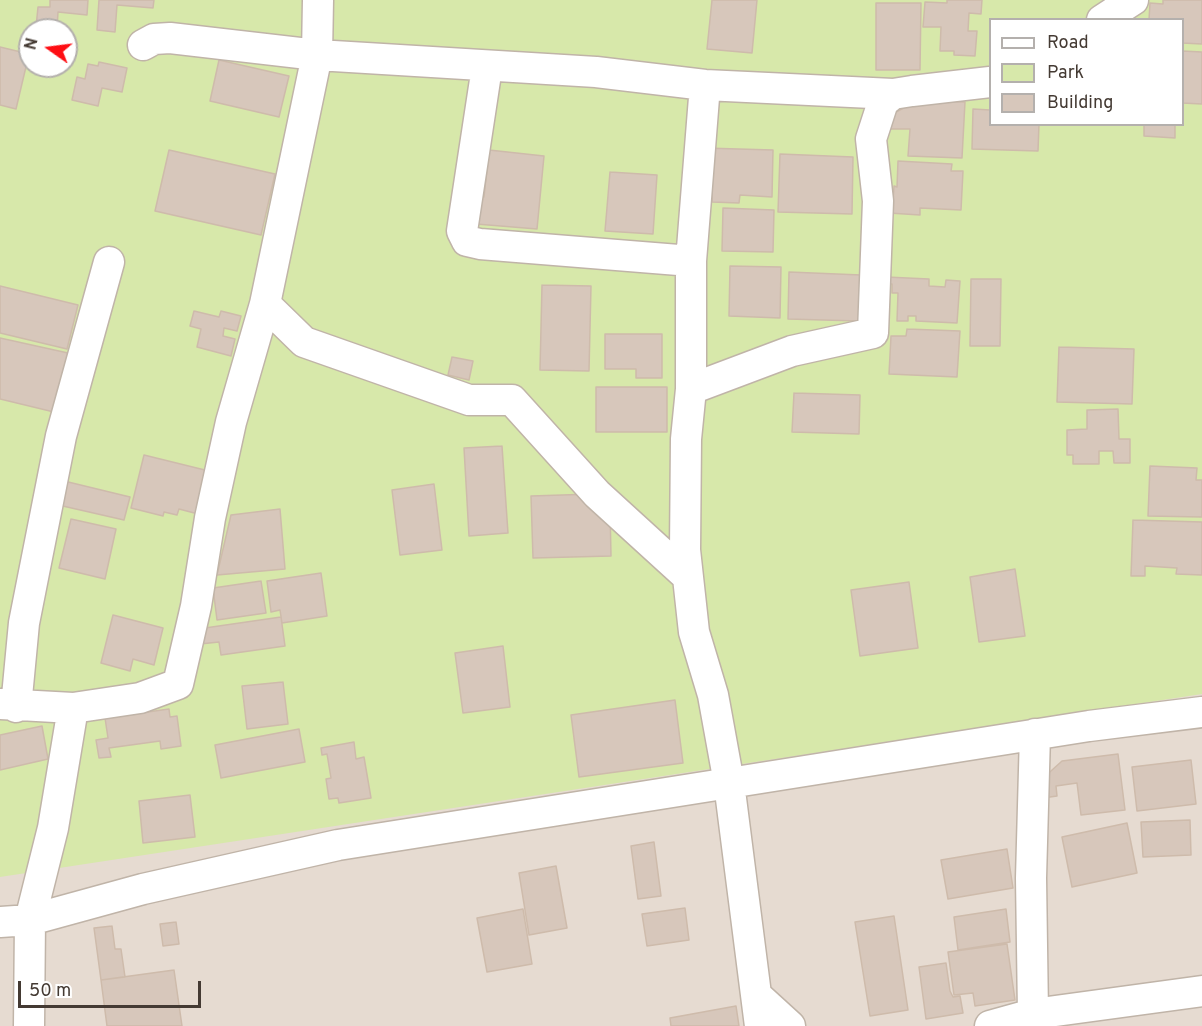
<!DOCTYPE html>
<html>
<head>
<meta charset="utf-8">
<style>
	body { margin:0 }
	#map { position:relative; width:1202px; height:1026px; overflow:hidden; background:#f2ebe3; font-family:Overpass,sans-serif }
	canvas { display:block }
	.legend { position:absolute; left:989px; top:18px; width:195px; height:108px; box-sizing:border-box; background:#fff; border:2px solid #b4b0ad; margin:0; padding:8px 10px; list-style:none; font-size:18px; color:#443a33 }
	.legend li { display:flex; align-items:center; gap:12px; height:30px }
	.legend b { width:30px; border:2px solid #b4b0ad }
	.north { position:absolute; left:18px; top:18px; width:60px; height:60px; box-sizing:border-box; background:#fff; border:2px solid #b4b0ad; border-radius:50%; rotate:284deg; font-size:16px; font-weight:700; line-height:24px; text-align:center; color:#443a33 }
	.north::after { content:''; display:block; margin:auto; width:21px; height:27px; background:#fe0e14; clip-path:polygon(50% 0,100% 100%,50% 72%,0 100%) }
	.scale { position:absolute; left:18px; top:981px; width:183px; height:27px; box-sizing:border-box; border:3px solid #443a33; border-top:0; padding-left:8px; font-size:18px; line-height:21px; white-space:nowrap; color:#443a33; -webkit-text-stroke:4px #fff; paint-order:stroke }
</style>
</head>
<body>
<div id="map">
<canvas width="1202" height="1026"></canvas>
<ul class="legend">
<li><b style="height:8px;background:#fff"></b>Road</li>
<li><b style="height:16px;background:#d7e8aa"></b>Park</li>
<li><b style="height:16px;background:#d7c7bb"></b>Building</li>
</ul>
<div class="north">N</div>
<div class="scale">50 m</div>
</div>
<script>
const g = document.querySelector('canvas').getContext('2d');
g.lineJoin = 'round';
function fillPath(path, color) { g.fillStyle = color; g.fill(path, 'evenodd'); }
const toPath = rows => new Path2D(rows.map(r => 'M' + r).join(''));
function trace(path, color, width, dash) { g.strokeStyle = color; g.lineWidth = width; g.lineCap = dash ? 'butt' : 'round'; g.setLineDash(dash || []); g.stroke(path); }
fillPath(toPath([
	[0,0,1202,0,1202,1026,0,1026],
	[990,20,1182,20,1182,124,990,124],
	[30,30,66,30,66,66,30,66]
]), '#e6dbd1');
fillPath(toPath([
	[0,0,1202,0,1202,694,0,877],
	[990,20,1182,20,1182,124,990,124],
	[30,30,66,30,66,66,30,66]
]), '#d7e8aa');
const building = toPath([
	[50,0,88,0,87,15,58,12,57,29,36,27,38,7,50,7,50,0],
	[99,0,154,0,153,8,117,5,115,32,97,30,99,0],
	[712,0,757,0,752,53,707,49,712,0],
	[947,0,982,0,981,14,969,13,968,31,977,31,975,56,954,55,954,51,940,51,941,27,923,27,925,2,947,3,947,0],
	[1163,0,1202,0,1202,44,1182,43,1182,20,1149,20,1150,3,1163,4,1163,0],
	[876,3,921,3,920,70,876,70,876,3],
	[0,47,29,54,16,109,0,105,0,47],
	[1182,51,1202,52,1202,104,1182,103,1182,51],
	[219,60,289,76,279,117,210,101,219,60],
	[99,62,127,68,122,92,102,88,98,106,72,100,77,77,85,79,88,64,98,66,99,62],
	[918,100,965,102,962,158,908,156,910,129,888,129,889,116,918,100],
	[973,109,990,110,990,124,1039,124,1038,151,972,149,973,109],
	[1144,124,1175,124,1175,138,1144,136,1144,124],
	[704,148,773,150,772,197,740,195,739,203,712,202,712,187,703,187,704,148],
	[169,150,275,174,261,235,155,211,169,150],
	[489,150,544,156,537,229,476,224,478,196,484,197,489,150],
	[780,154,853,157,852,214,778,212,780,154],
	[898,161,952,164,951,171,963,171,961,210,920,208,920,215,889,213,889,202,893,202,894,186,897,187,898,161],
	[610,172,657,175,653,234,605,231,610,172],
	[723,208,774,210,773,252,722,251,723,208],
	[730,266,781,267,780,318,729,316,730,266],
	[789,272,861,275,859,321,788,319,789,272],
	[886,277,929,279,929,286,945,287,946,280,960,281,957,323,916,321,916,316,908,316,908,321,897,321,898,293,892,293,892,284,886,284,886,277],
	[971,279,1001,279,1000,346,970,346,971,279],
	[542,285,591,286,589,371,540,370,542,285],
	[0,286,78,305,67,349,0,333,0,286],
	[194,311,219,317,221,311,241,316,237,331,224,328,223,336,235,339,231,356,197,347,201,329,190,326,194,311],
	[907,329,960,331,957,377,889,374,891,336,906,336,907,329],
	[605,334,662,334,662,378,636,378,636,369,605,369,605,334],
	[0,338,68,353,54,412,0,399,0,338],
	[1059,347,1134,349,1132,404,1057,402,1059,347],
	[452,357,473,361,469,380,448,375,452,357],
	[596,387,667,387,667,432,596,432,596,387],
	[794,393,860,395,859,434,792,432,794,393],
	[1118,409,1119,439,1130,439,1130,463,1114,463,1113,451,1099,451,1099,464,1073,464,1073,455,1067,455,1067,430,1087,429,1087,410,1118,409],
	[502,446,508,533,469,536,464,448,502,446],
	[144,455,213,472,202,515,179,509,177,515,164,512,163,516,131,508,144,455],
	[1150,466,1197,468,1196,480,1202,480,1202,517,1148,516,1150,466],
	[60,480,130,497,124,520,54,504,60,480],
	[434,484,442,550,400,555,392,490,434,484],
	[593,494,610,509,611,556,533,558,531,496,593,494],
	[280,509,285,569,217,575,231,515,280,509],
	[71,519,116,529,105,579,59,568,71,519],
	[1133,520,1202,522,1202,575,1176,574,1177,568,1145,566,1145,576,1131,576,1133,520],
	[1015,569,1025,636,979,642,970,577,1015,569],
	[321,573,327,616,282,623,280,610,271,612,267,581,321,573],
	[261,581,266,613,217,620,213,588,261,581],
	[909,582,918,648,860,656,851,590,909,582],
	[113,615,163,628,154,665,133,659,130,671,101,663,113,615],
	[281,617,285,646,221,655,219,642,200,644,198,629,281,617],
	[503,646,510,707,463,713,455,653,503,646],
	[283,682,288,724,247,729,242,686,283,682],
	[675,700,683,763,579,777,571,715,675,700],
	[169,709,170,717,177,716,181,746,161,749,160,741,109,748,111,757,99,758,96,740,108,738,105,718,169,709],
	[42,726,48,759,0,770,0,735,42,726],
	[299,729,305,762,221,778,215,745,299,729],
	[354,742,356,759,364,757,371,798,339,803,338,798,329,799,326,779,331,778,327,754,322,755,321,748,354,742],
	[1118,754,1125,810,1081,815,1077,783,1056,786,1057,796,1043,798,1041,780,1062,761,1118,754],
	[1191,760,1196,804,1137,811,1132,767,1191,760],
	[190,795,195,837,143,843,139,801,190,795],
	[1190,820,1191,855,1143,857,1141,822,1190,820],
	[1127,823,1137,873,1072,887,1062,837,1127,823],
	[654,842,661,896,638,899,631,846,654,842],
	[1007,849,1013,888,948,899,941,860,1007,849],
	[556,866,567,928,529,935,519,873,556,866],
	[685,908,689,940,647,946,642,914,685,908],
	[523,909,532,964,487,972,477,918,523,909],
	[1006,909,1010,942,958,950,954,917,1006,909],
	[894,916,908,1010,870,1016,855,922,894,916],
	[176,922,179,944,163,946,160,924,176,922],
	[112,926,115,949,121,949,125,977,101,980,94,928,112,926],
	[1007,944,1015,1000,975,1006,973,993,954,995,948,952,1007,944],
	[946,963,950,991,953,997,960,996,963,1013,926,1019,919,967,946,963],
	[174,970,182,1026,107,1026,101,980,174,970],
	[736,1006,739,1026,671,1026,670,1018,736,1006]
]);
fillPath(building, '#d7c7bb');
trace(building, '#cebbab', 1.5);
const street = toPath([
	[1102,20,1133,0],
	[143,45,154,39,170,38,317,55,596,72,705,85,893,94],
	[487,67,462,231,467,241,480,244,691,261],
	[705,85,691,261,691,389,686,439,685,550,694,632,713,695,729,783,760,1026],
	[265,304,304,342,469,400,512,400,597,494,688,577],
	[691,389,792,351,873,333,878,201,871,139,883,102,893,94,912,91,990,82],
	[0,704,73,708,140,698,178,684,196,606,210,518,231,422,265,304,317,55,318,0],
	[16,707,24,623,61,436,109,262],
	[0,922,30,920,53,828,73,708],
	[756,995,790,1026],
	[1033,1014,1031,878,1035,734],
	[29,1026,30,920,143,889,338,845,1089,726,1202,712],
	[990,1026,1033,1014,1202,991]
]);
trace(street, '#c0b4a8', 33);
trace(street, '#fff', 30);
</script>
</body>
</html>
